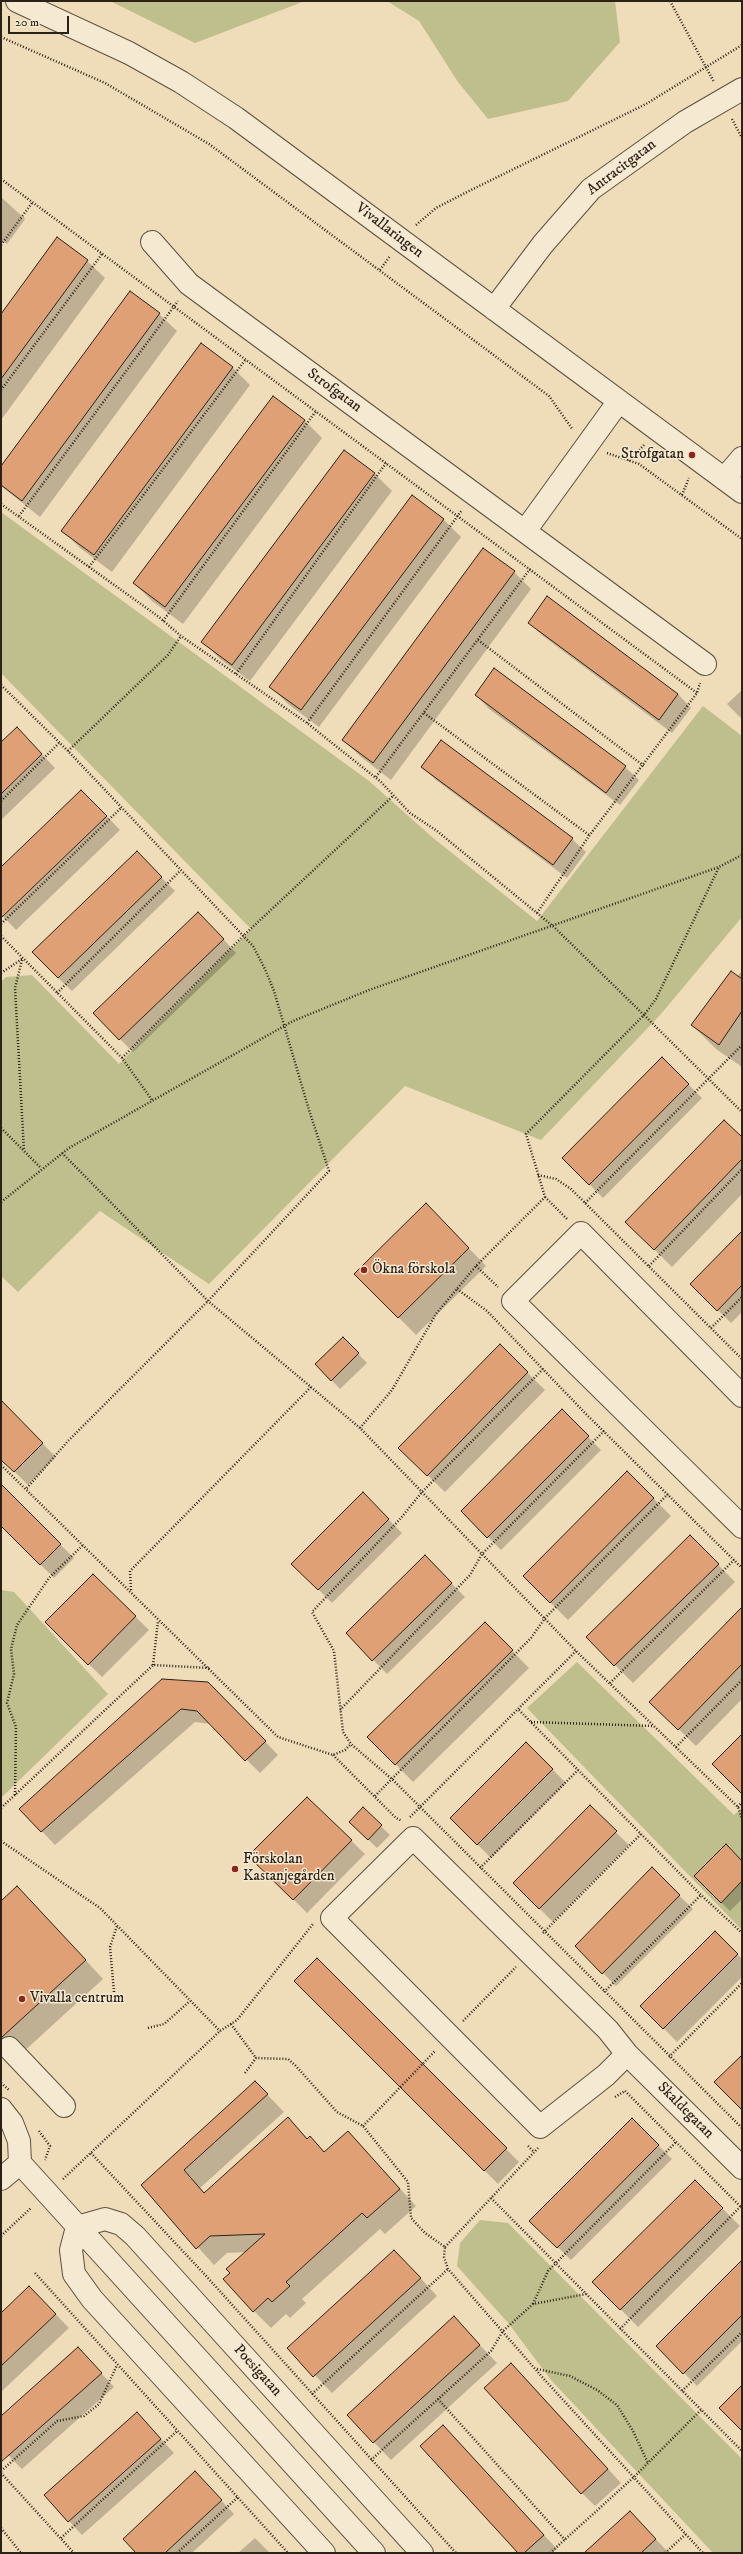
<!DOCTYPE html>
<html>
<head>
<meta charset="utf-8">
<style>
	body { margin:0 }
	#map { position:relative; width:743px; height:2554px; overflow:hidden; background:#efddba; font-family:"IM FELL DW Pica",serif }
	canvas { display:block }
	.frame { position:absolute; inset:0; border:2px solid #2c2116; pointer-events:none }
	.scale { position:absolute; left:8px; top:16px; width:61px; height:18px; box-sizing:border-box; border:2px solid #2c2116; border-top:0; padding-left:5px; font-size:12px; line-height:14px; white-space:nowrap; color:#2c2116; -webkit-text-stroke:3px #f5e9d2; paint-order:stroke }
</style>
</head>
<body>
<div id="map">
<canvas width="743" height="2554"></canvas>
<div class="frame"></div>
<div class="scale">20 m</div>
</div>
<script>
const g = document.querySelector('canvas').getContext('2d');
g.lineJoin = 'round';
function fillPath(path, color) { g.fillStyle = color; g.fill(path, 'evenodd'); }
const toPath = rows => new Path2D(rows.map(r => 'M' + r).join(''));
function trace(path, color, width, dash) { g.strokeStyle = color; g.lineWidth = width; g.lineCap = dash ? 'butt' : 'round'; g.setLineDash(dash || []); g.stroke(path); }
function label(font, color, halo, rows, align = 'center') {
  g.font = font + ' "IM FELL DW Pica",serif'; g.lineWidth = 3; g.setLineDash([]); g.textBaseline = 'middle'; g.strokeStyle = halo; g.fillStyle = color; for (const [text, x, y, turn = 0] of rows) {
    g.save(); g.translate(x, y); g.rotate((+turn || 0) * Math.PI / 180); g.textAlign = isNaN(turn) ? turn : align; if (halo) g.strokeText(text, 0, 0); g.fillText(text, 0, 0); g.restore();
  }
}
fillPath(toPath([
	[110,1,305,1,195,43],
	[387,1,615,1,620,42,568,101,488,119,458,82,419,21],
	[1,512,369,781,432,837,537,921,703,706,742,736,742,917,661,1014,541,1140,405,1086,209,1284,100,1211,18,1292,1,1276,1,982,6,977,32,975,119,1064,251,929,1,673],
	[1,1590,14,1592,108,1694,1,1798],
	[577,1662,734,1815,742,1808,742,1930,527,1708],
	[480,2220,508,2223,742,2459,742,2553,713,2553,551,2380,509,2324,457,2266,460,2243]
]), '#bebf8c');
fillPath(toPath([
	[1,197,25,219,7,244,1,240],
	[57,238,87,261,105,278,1,420,1,315],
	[130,292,159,314,177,331,40,517,1,486,1,468],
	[202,345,233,368,250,385,112,572,80,548,63,531],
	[304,420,322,438,183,624,152,601,134,583],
	[374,473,392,491,250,681,220,659,203,642],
	[443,519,461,537,319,727,288,704,270,686],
	[514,572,531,589,391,780,361,757,343,740],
	[529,623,678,694,691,708,672,733,543,636],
	[742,690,742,719,727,704],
	[476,695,625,767,639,780,620,805,489,709],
	[441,741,572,839,586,852,567,878,436,780,422,767],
	[30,742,55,768,1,820,1,744],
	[95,804,120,830,16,930,1,914,1,868],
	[150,866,175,891,72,991,58,978],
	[212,927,236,953,133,1052,120,1039],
	[742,971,742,1067,716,1049,692,1025],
	[662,1058,702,1098,603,1198,563,1158],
	[742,1138,742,1194,672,1267,644,1239],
	[426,1204,486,1266,416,1335,356,1274],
	[742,1232,742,1312,731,1323,691,1284],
	[343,1338,367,1363,340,1389,316,1364],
	[500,1346,545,1390,445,1492,417,1465],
	[1,1402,56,1457,28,1485,1,1458],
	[562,1411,601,1450,501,1550,462,1511],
	[627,1472,671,1516,568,1620,524,1576],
	[3,1488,74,1558,54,1578,1,1525,1,1490],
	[363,1494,402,1533,332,1603,293,1564],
	[690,1536,735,1582,633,1683,587,1637],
	[425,1557,465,1597,387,1674,347,1633],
	[93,1575,149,1630,102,1677,46,1622],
	[742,1609,742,1699,696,1746,651,1702],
	[485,1623,529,1668,413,1782,369,1737],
	[162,1680,222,1696,278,1755,260,1773,211,1724,195,1722,55,1845,21,1809],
	[526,1743,566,1783,491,1858,451,1818],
	[307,1798,365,1854,307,1913,250,1856],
	[590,1807,629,1845,553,1922,514,1883],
	[363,1809,390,1835,377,1848,350,1822],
	[742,1862,742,1899,730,1911,695,1876],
	[652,1869,693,1909,616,1986,576,1946],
	[1,1902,35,1905,103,1979,9,2065,1,2056],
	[715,1932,742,1959,742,1977,677,2042,642,2006],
	[317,1959,519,2162,498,2184,295,1981],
	[255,2082,284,2112,200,2188,205,2193,288,2119,308,2139,310,2137,325,2152,348,2132,416,2206,385,2234,380,2229,302,2299,306,2303,290,2318,286,2314,271,2328,254,2311,231,2273,247,2252,227,2253,214,2265,142,2185],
	[632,2119,672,2159,571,2260,531,2221],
	[695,2181,740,2226,638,2327,594,2282],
	[742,2262,742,2341,697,2386,657,2346],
	[412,2269,437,2296,332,2393,289,2348],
	[43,2301,69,2328,2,2391,1,2314],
	[454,2318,497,2363,391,2460,348,2415],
	[78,2348,114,2387,22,2469,1,2448,1,2417],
	[525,2378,621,2483,595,2506,582,2493],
	[137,2413,174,2453,82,2535,45,2495],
	[443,2426,557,2549,552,2553,519,2553],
	[208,2486,234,2514,192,2553,137,2553],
	[647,2530,669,2553,585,2553],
	[255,2538,270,2553,238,2553]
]), '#0003');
const building = toPath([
	[57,237,88,260,1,379,1,314,57,237],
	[130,291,160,313,22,501,1,485,1,466,130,291],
	[201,343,233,367,94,555,61,531,201,343],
	[273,396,305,420,165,607,133,583,273,396],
	[344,450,375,473,232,665,201,642,344,450],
	[412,495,444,519,301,710,269,687,412,495],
	[483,548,515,571,373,763,342,740,483,548],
	[547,596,678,694,659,720,528,623,547,596],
	[494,668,626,766,606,793,475,695,494,668],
	[17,727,42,754,1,794,1,742,17,727],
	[441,740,573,838,553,865,421,767,441,740],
	[81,790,107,816,1,918,1,867,81,790],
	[137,851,162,877,58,978,32,952,137,851],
	[198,912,224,939,119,1040,93,1013,198,912],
	[731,971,742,979,742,1011,719,1045,691,1025,731,971],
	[662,1057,689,1084,589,1185,562,1158,662,1057],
	[724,1120,742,1137,742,1159,654,1250,625,1222,724,1120],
	[426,1203,469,1248,398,1318,354,1274,426,1203],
	[742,1231,742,1285,717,1311,690,1284,742,1231],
	[343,1337,359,1353,331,1381,315,1364,343,1337],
	[500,1344,528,1372,427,1476,398,1448,500,1344],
	[1,1400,43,1443,14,1472,1,1460,1,1400],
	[562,1409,589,1436,487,1538,461,1511,562,1409],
	[627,1471,654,1498,550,1603,523,1576,627,1471],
	[1,1484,61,1544,40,1565,1,1526,1,1484],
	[363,1492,389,1519,318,1590,291,1564,363,1492],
	[690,1535,719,1564,614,1666,586,1637,690,1535],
	[425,1555,452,1583,372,1661,346,1633,425,1555],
	[93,1574,136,1616,88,1665,45,1622,93,1574],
	[742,1607,742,1664,678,1730,649,1702,742,1607],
	[485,1622,513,1650,395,1765,367,1737,485,1622],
	[162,1679,208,1682,266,1741,245,1761,197,1711,181,1709,41,1832,19,1809,162,1679],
	[742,1734,742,1794,712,1764,742,1734],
	[526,1742,553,1769,477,1845,450,1818,526,1742],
	[307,1797,352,1840,293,1900,248,1856,307,1797],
	[590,1805,617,1831,539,1909,513,1883,590,1805],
	[363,1807,382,1825,368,1840,349,1822,363,1807],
	[726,1844,742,1861,742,1881,721,1903,694,1876,726,1844],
	[652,1867,680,1895,602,1974,575,1946,652,1867],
	[17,1886,86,1960,1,2038,1,1901,17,1886],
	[715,1931,738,1954,663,2029,640,2006,715,1931],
	[317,1958,507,2148,484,2171,294,1981,317,1958],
	[742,2055,742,2110,714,2082,742,2055],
	[255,2081,268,2094,184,2170,204,2193,288,2117,307,2139,310,2136,324,2152,348,2131,400,2189,367,2218,362,2213,286,2282,290,2286,272,2302,268,2298,253,2312,223,2279,230,2273,226,2269,265,2234,210,2236,196,2249,141,2185,255,2081],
	[632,2118,659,2145,557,2248,529,2221,632,2118],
	[695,2180,723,2208,620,2310,592,2282,695,2180],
	[394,2250,421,2278,313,2377,287,2348,394,2250],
	[742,2260,742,2315,683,2374,656,2346,742,2260],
	[29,2286,56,2314,1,2366,1,2313,29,2286],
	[454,2316,480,2345,373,2443,347,2415,454,2316],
	[78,2347,102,2373,1,2462,1,2416,78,2347],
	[511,2363,608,2469,581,2494,484,2388,511,2363],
	[742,2385,742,2431,719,2408,742,2385],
	[137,2412,161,2439,68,2522,44,2495,137,2412],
	[443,2425,544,2535,524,2553,518,2553,420,2446,443,2425],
	[195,2471,222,2500,165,2553,136,2553,123,2539,195,2471],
	[630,2511,656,2539,641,2553,584,2553,630,2511]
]);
fillPath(building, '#e0a076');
trace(building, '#2c2116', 1);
const minor = toPath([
	[17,1,129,53,181,82,236,118,742,492],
	[152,242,189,284,705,664],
	[494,309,543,244,591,189,685,122,742,89],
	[724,479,742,458],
	[525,531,619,401],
	[742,1396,581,1233,513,1301,742,1527],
	[9,2048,64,2106],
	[627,2054,606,2075,540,2127,332,1918,413,1838,608,2030,627,2054,742,2168],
	[1,2109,12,2123,19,2141,20,2163],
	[20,2163,374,2553],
	[1,2179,20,2163],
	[324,2553,92,2299,74,2274,71,2250,77,2227,105,2219,121,2224,135,2236,422,2553]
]);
trace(minor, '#5d503f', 24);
trace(toPath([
	[670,1,714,82],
	[1,37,105,83,209,144,549,396,573,430],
	[732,119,742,138],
	[1,179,697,693],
	[416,225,436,208,469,191,646,104,742,45],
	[1,245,32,203],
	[380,270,390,256],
	[1,390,102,254],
	[607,453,639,464,742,539],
	[629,461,644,445],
	[682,495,689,478],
	[1,504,159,617,181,636,307,723,381,782,410,813,437,831,554,927,644,1015,656,999,719,867],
	[19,516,178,301],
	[89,567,246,359],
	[163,621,316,411],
	[478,640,644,766],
	[236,674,386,463],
	[1,685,68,751,253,946,265,969,274,991,309,1110,329,1171,208,1301,68,1441,26,1489],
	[424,713,589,835],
	[307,723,462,510],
	[68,751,168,655,181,636],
	[376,777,530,569],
	[1,801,59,743],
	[537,913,589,836,697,693,700,683],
	[1,924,121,808],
	[1,936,122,1058,152,1100],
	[22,960,15,988,24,1151],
	[1,973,22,959],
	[57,993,180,871],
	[122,1058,244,935,393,796],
	[1,1128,41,1168],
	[62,1153,208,1301,360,1428,576,1651,738,1807,742,1819],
	[538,1175,556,1179,571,1189,742,1359],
	[545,1197,567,1219],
	[1,1202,69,1148,293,1021,369,990,719,867,742,855],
	[585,1203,742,1045],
	[476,1266,498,1287],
	[649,1266,742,1169],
	[457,1289,487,1311,586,1414,742,1568],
	[711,1328,742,1297],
	[543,1369,422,1492,401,1518,312,1612,334,1651,343,1732,351,1744,393,1780,742,2128],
	[360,1428,392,1390,436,1314,476,1266,545,1197,526,1134,644,1015,742,1112],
	[1,1465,278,1737,333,1755,345,1750,351,1744],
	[131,1590,130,1571,311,1387],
	[153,1665,158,1621],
	[610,1683,734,1560],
	[340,1710,470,1575,482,1554,604,1431],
	[519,1710,701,1895,742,1933],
	[531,1722,654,1726],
	[676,1747,742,1680],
	[333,1755,396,1818,402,1821],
	[15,1795,16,1727,7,1703,14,1674,11,1649,17,1625,49,1578,83,1545],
	[375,1796,531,1638,545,1618,668,1494],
	[738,1807,742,1802],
	[1,1808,153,1665,210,1668],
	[410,1817,576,1651],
	[1,1841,100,1908,220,2031],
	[480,1868,578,1770],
	[543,1933,641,1834],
	[114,1992,110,1947,117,1926],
	[604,1992,701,1895],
	[463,2021,516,1967],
	[231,2024,256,2058],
	[148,2028,164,2024,190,2001],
	[669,2057,742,1983],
	[245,2073,256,2058,288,2059,296,2066,337,2112,363,2126,408,2182,411,2218,425,2233,445,2247,444,2257,448,2269,543,2378,703,2553],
	[1,2083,9,2090],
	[625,2091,742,2208],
	[615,2097,625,2091],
	[363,2126,435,2051],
	[39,2131,50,2146,45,2160],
	[528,2146,534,2152],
	[91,2153,208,2278,456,2553],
	[63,2179,220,2031,237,2020,313,1924],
	[491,2198,742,2451],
	[1,2236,31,2208],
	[445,2247,538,2148],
	[35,2273,288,2553],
	[533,2304,548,2271,676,2142],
	[620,2329,741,2206],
	[537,2369,570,2376,597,2390,617,2405,633,2431,648,2463],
	[682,2391,742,2332],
	[312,2394,448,2269],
	[438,2399,565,2540],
	[371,2460,491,2351,503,2331,533,2304,586,2294],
	[1,2471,57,2421,84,2416,99,2404,117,2365],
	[1,2473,74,2553],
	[1,2528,21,2553],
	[61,2538,177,2431],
	[177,2553,238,2497],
	[550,2553,634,2477,701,2410],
	[665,2553,686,2534]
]), '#2c2116', 2.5, [1, 2]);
trace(minor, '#f5e9d2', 22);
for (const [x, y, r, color] of [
	[692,455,4,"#8f2418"],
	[364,1270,4,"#8f2418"],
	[235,1869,4,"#8f2418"],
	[22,1999,4,"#8f2418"]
]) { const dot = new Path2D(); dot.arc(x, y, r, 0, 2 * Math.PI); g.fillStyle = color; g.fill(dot); trace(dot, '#f5e9d2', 1.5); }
label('15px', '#2c2116', '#f5e9d2', [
	["Antracitgatan",622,168,-37],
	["Vivallaringen",389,231,37],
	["Strofgatan",334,391,36],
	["Skaldegatan",685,2111,45],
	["Poesigatan",257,2371,48]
]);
label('15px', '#2c2116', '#f5e9d2', [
	["Strofgatan",684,455,"right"],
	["Ökna förskola",372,1270],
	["Förskolan",243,1860],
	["Kastanjegården",243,1877],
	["Vivalla centrum",30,1999]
], 'left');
</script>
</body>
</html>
